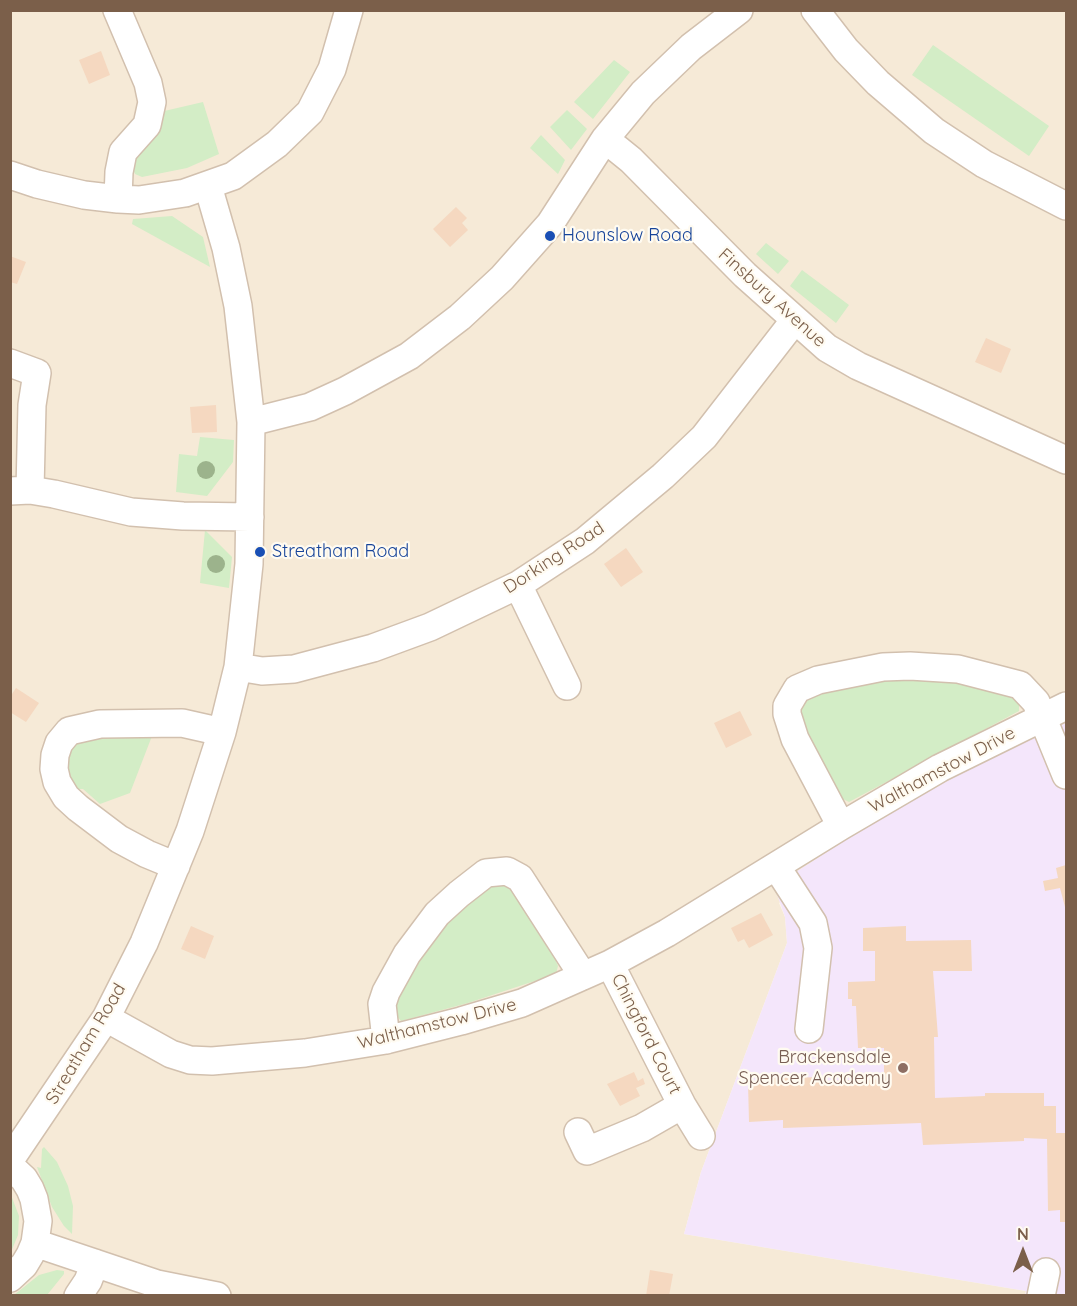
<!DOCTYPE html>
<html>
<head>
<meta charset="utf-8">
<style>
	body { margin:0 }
	#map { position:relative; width:1077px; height:1306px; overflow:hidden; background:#fef7ea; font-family:Quicksand,sans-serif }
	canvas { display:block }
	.frame { position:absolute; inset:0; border:12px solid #7b5f4a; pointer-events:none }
	.north { position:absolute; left:993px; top:1222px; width:60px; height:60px; -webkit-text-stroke:4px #fffbf1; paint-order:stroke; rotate:0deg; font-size:16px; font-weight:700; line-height:24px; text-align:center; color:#7b5f4a }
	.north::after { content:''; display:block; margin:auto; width:21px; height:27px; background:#7b5f4a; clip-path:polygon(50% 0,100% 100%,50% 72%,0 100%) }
</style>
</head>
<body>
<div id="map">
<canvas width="1077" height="1306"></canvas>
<div class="frame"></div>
<div class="north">N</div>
</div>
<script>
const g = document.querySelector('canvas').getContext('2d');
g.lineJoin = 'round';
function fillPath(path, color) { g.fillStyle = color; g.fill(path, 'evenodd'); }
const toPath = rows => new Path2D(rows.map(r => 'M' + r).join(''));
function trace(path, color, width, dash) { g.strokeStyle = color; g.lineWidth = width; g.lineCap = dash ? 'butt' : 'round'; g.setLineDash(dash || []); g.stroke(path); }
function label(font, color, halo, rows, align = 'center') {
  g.font = font + ' Quicksand,sans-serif'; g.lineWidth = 4.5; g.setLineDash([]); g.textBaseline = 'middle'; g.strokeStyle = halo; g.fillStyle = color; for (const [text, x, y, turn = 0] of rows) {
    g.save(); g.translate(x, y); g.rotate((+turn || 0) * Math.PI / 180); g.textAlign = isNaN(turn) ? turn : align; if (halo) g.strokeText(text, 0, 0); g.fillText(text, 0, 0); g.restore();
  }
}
fillPath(toPath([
	[10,11,1066,11,1066,723,989,758,779,903,785,917,787,943,701,1172,684,1234,1026,1291,1025,1295,11,1295]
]), '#f6ead7');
fillPath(toPath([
	[1066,723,1066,1295,1025,1295,1026,1291,684,1234,701,1172,787,943,785,917,774,886,877,820,989,758]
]), '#f4e6fb');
fillPath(toPath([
	[933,45,1049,126,1029,156,912,75],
	[614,60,630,72,593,119,574,102],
	[203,102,219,154,187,168,142,177,135,174,133,169,135,149,160,112],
	[567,110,587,129,571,150,550,127],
	[541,135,565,160,558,174,530,148],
	[172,216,203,237,210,267,132,224,133,219],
	[766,243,789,261,778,274,756,254],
	[802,270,849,305,836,323,790,286],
	[200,437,234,440,233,462,207,496,176,492,179,454,197,456],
	[205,530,232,557,229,588,200,583],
	[935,679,972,685,1004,693,1014,699,1019,704,1019,711,849,802,841,798,800,718,800,706,808,694,882,680],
	[78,736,152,736,130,793,100,804,83,789,72,789,63,755],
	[503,882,510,887,520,901,555,959,558,966,556,974,468,1003,401,1021,397,1016,395,1009,399,997,437,932,468,902,494,883],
	[44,1147,57,1162,68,1186,73,1206,72,1234,64,1226,52,1207,37,1167,41,1168,42,1149],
	[11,1195,19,1216,18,1235,11,1252],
	[57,1270,64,1271,64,1274,47,1295,14,1295,39,1275]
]), '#d3edc6');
fillPath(toPath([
	[101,51,110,75,89,84,79,60],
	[456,207,467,218,462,223,468,230,450,247,433,229],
	[10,256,26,262,17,284,10,282],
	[986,338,1011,349,1001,373,975,362],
	[216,405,217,432,192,433,190,407],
	[626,548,643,572,621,587,604,564],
	[16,688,39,703,26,722,10,712,10,697],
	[740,711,752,735,726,748,714,723],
	[1066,865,1066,911,1060,888,1045,891,1043,881,1058,878,1056,868],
	[761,913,773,935,749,948,744,939,738,942,731,928],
	[191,926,214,936,205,959,181,949],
	[906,926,906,941,971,940,972,971,933,971,938,1037,934,1037,935,1098,985,1096,985,1093,1044,1093,1044,1106,1056,1106,1056,1133,1066,1133,1066,1222,1060,1222,1060,1210,1048,1211,1047,1139,1024,1138,1024,1141,923,1145,921,1123,783,1128,783,1120,749,1122,748,1083,769,1083,769,1078,827,1077,827,1081,884,1079,884,1048,858,1048,856,1006,852,1006,852,999,848,999,848,982,875,981,875,951,863,951,863,928],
	[634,1072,638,1081,643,1078,645,1084,636,1088,640,1096,620,1106,607,1084],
	[650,1270,673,1274,669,1296,646,1296]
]), '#f5d8c0');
const minor = toPath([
	[117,10,148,83,152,102,147,125,123,152,119,172,118,199],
	[815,10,846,50,878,83,934,131,984,164,1066,206],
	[605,139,631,160,745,275,827,348,858,366,1066,460],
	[10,175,37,184,84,195,118,199,139,200,185,193,233,176,277,144,310,112,332,69,349,10],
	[10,363,37,373,32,405,30,490],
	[251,422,310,407,345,391,409,356,460,317,502,278,550,224,605,139,643,93,691,47,739,10],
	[10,491,30,490,54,494,131,512,183,516,250,517],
	[518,585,567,686],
	[238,667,262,671,294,669,373,648,430,627,518,585,585,541,663,476,704,437,794,321],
	[841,826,795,739,787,714,787,706,797,689,818,680,883,667,910,666,958,669,1020,685,1036,702,1066,775],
	[176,866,147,854,119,839,78,808,66,797,57,782,54,769,55,755,59,743,69,731,100,724,182,723,222,732],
	[776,866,813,923,818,948,809,1029],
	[610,964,682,1105,701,1136],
	[106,1018,171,1054,190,1060,212,1061,305,1053,386,1040,461,1021,522,1003,610,964,667,933,841,826,940,768,1066,706],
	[386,1040,382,1004,386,992,407,954,437,914,459,894,486,873,507,871,520,878,583,976],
	[578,1132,587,1151,642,1128,682,1105],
	[10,1160,106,1018,144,943,190,831,222,732,238,667,249,564,251,422,238,306,226,248,208,186],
	[10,1166,24,1179,30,1189,34,1199,38,1221,35,1243,30,1255,24,1265,10,1278],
	[35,1243,157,1284,217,1296],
	[78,1296,88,1281,95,1263],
	[1041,1296,1046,1272]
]);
trace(minor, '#d2c0ae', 30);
trace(minor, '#fff', 27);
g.fillStyle = '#9cb38c';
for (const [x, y] of [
	[206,470],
	[216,564]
]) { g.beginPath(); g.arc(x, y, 9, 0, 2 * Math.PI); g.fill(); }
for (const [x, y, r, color] of [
	[550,236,6,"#1a4fb4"],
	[260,552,6,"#1a4fb4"],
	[903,1068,6,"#8d6e63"]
]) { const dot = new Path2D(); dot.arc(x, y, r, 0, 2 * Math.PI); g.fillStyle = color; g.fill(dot); trace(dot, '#fffbf1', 2); }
label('18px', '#164399', '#fffbf1', [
	["Hounslow Road",562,236],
	["Streatham Road",272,552]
], 'left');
label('18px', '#7b5f4a', '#fffbf1', [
	["Finsbury Avenue",772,298,42],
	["Dorking Road",554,558,-33],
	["Walthamstow Drive",942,770,-28],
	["Walthamstow Drive",437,1024,-14],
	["Chingford Court",646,1034,63],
	["Streatham Road",86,1044,-59]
]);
label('18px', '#785e54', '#fffbf1', [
	["Brackensdale",891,1058],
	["Spencer Academy",891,1079]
], 'right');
</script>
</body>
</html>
